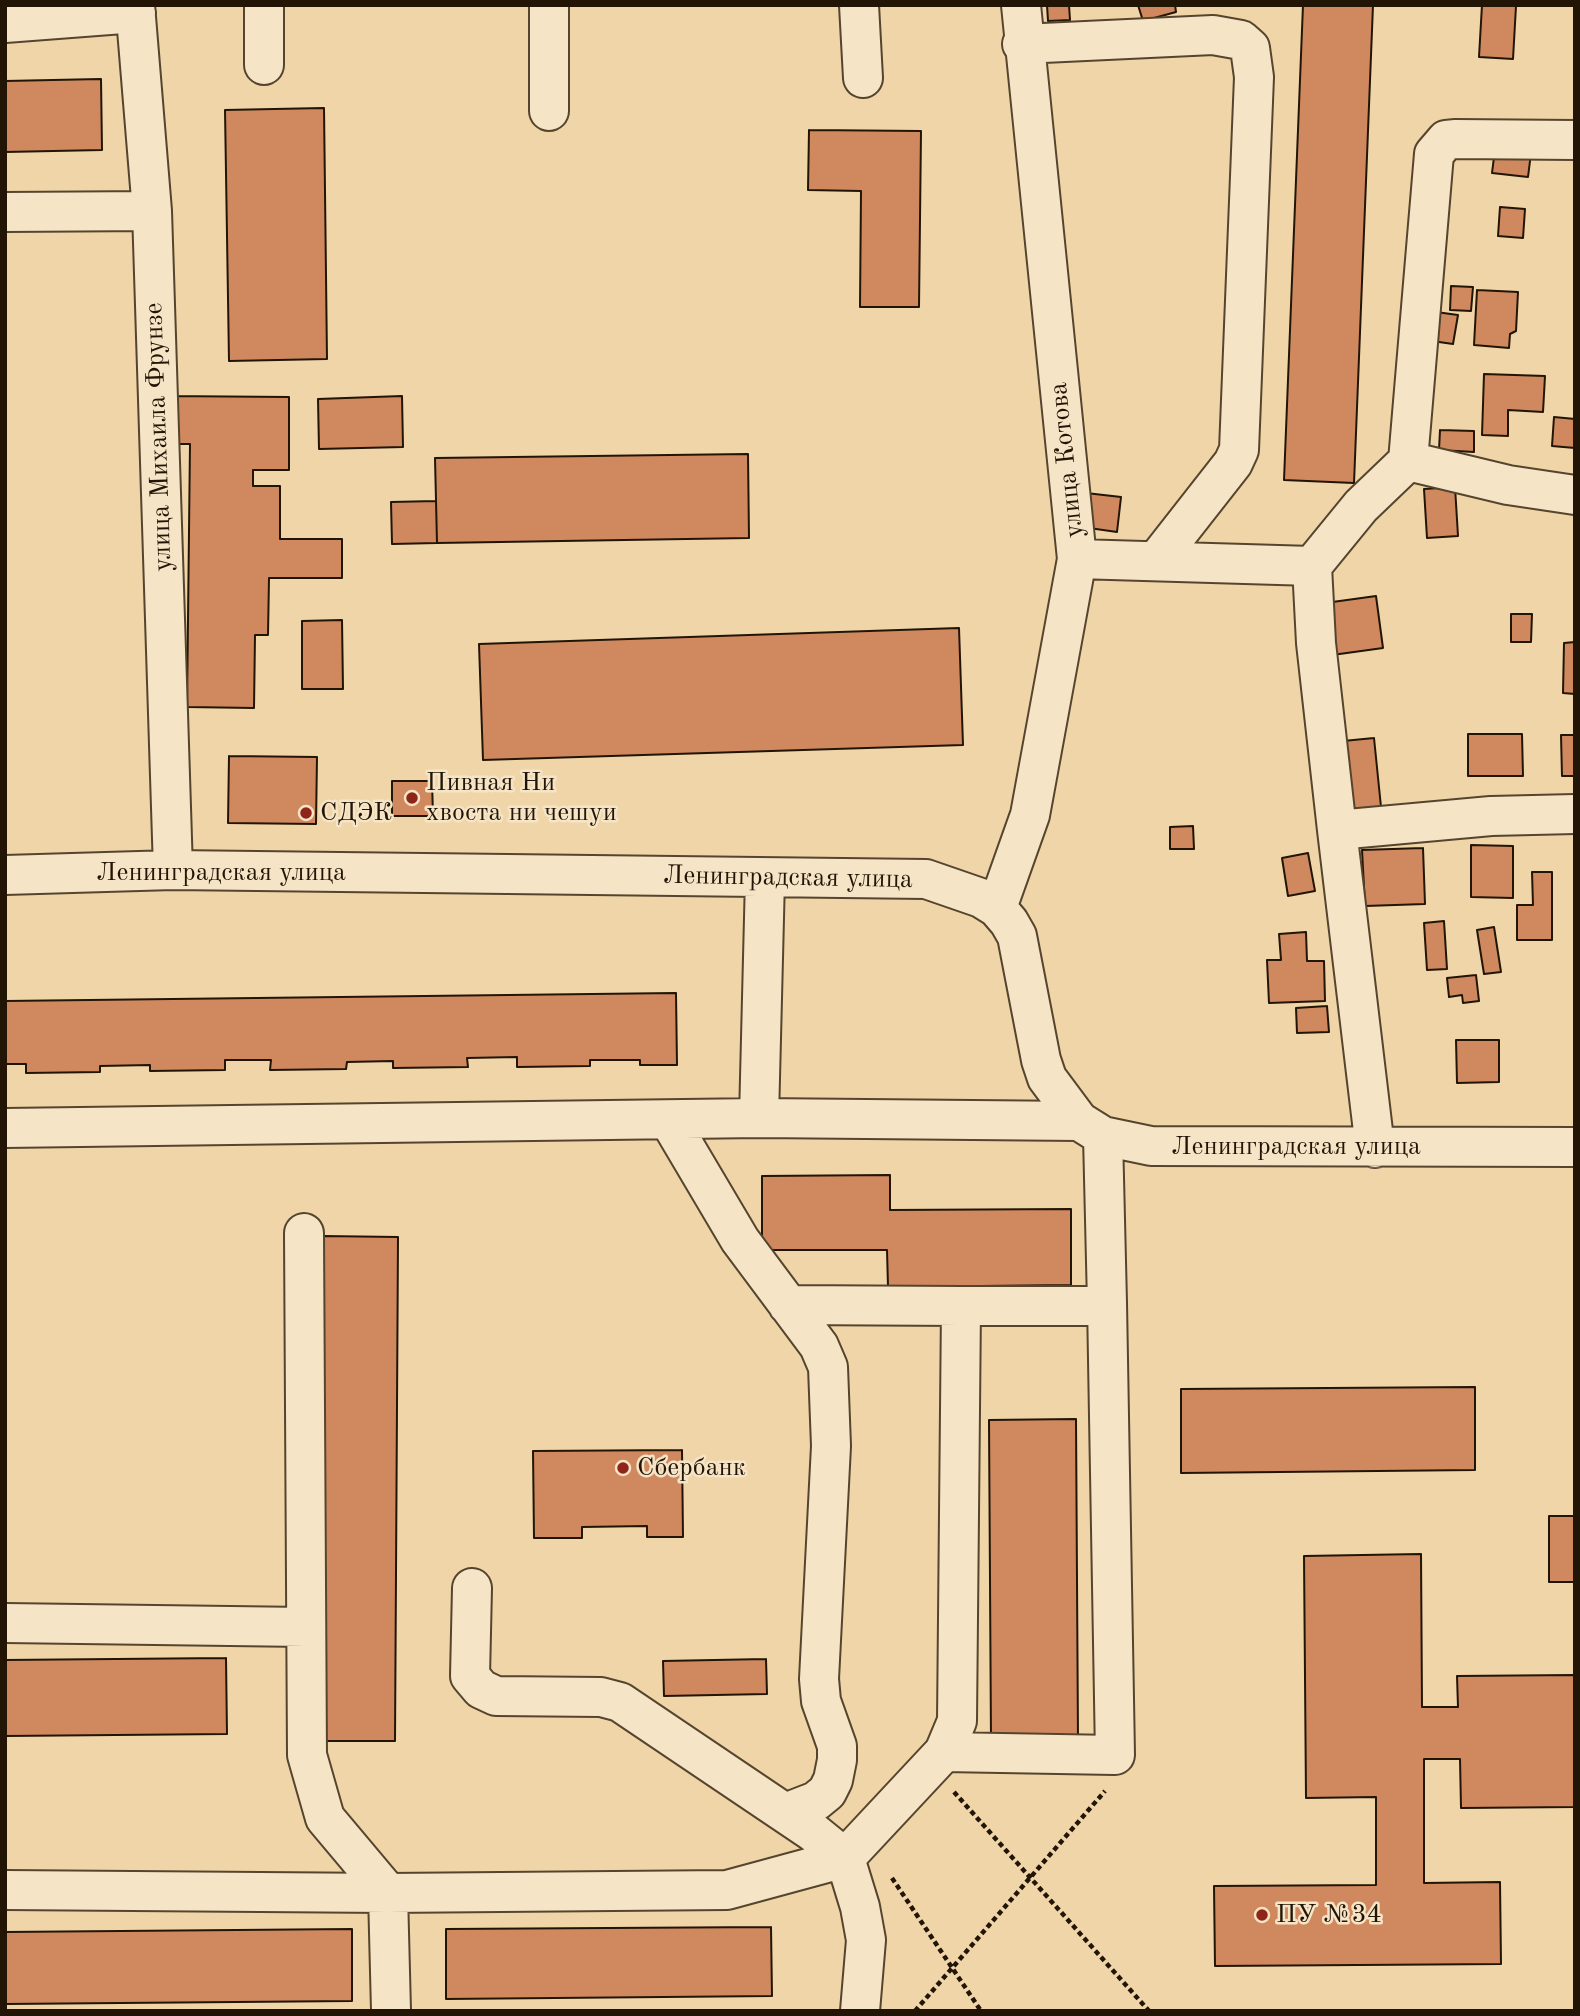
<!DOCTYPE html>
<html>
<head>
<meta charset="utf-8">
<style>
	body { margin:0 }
	#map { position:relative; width:1580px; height:2016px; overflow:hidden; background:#efd5a8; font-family:"Old Standard TT",serif }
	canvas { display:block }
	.frame { position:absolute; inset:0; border:7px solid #221506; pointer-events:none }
</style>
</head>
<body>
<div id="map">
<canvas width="1580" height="2016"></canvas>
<div class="frame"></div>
</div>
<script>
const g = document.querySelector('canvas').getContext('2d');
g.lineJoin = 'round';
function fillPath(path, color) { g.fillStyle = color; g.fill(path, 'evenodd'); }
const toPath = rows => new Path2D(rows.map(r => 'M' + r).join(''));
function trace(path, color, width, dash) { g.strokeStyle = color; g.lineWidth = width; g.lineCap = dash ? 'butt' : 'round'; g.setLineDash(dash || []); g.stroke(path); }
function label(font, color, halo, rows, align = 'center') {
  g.font = font + ' "Old Standard TT",serif'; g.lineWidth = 5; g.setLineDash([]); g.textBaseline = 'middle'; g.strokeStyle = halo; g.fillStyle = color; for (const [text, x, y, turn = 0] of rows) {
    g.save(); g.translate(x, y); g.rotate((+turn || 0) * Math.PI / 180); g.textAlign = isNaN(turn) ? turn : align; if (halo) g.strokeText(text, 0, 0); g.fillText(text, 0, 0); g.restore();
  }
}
const building = toPath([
	[1047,5,1069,5,1070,20,1048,21,1047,5],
	[1138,5,1175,5,1176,12,1143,21,1138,5],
	[1303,5,1373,5,1354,483,1284,480,1303,5],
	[1482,5,1516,6,1513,59,1479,57,1482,5],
	[101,79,102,150,5,152,5,81,101,79],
	[324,108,327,359,229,361,225,110,324,108],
	[809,130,921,131,919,307,860,307,861,191,808,190,809,130],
	[1495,149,1531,153,1528,177,1492,173,1495,149],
	[1500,207,1525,209,1523,238,1498,236,1500,207],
	[1451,286,1473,287,1471,311,1450,310,1451,286],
	[1477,290,1518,292,1516,331,1510,334,1509,348,1474,345,1477,290],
	[1436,312,1458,315,1453,344,1432,341,1436,312],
	[1484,374,1545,376,1543,412,1508,410,1508,436,1482,435,1484,374],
	[165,396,289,397,289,470,253,470,253,486,280,486,280,539,342,539,342,578,269,578,268,635,255,635,254,708,187,707,190,444,164,444,165,396],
	[402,396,403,447,319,449,318,399,402,396],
	[1554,417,1575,419,1575,448,1552,446,1554,417],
	[1440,430,1474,431,1474,452,1439,450,1440,430],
	[748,454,749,538,437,543,435,458,748,454],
	[1455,487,1458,536,1427,538,1424,489,1455,487],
	[1086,493,1121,497,1117,532,1082,527,1086,493],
	[436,501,437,543,392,544,391,502,436,501],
	[1376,596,1383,648,1325,656,1318,604,1376,596],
	[1511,614,1532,614,1531,642,1511,642,1511,614],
	[342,620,343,689,302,689,302,621,342,620],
	[959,628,963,745,483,760,479,644,959,628],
	[1575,642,1575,694,1563,693,1564,643,1575,642],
	[1468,734,1522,734,1523,776,1468,776,1468,734],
	[1561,735,1575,735,1575,776,1562,776,1561,735],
	[1374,738,1381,807,1339,811,1333,742,1374,738],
	[229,756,317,757,316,824,228,823,229,756],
	[392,781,432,781,433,816,392,816,392,781],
	[1193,826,1194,849,1170,849,1170,827,1193,826],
	[1471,845,1513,846,1513,898,1471,897,1471,845],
	[1423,848,1425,904,1365,906,1362,850,1423,848],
	[1308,853,1315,891,1288,896,1282,858,1308,853],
	[1532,872,1552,872,1552,940,1517,940,1517,905,1533,905,1532,872],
	[1444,921,1447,969,1427,970,1424,923,1444,921],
	[1494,927,1501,972,1484,974,1477,930,1494,927],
	[1306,932,1307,961,1324,961,1325,1001,1269,1003,1267,960,1281,960,1279,934,1306,932],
	[1476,975,1479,1001,1463,1003,1462,995,1449,997,1447,978,1476,975],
	[676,993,677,1065,640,1065,640,1060,590,1060,590,1066,517,1067,517,1057,467,1058,468,1067,393,1068,393,1061,347,1062,346,1069,270,1070,271,1060,225,1060,225,1070,150,1071,150,1065,100,1066,100,1072,26,1073,26,1064,5,1064,5,1001,676,993],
	[1327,1006,1329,1032,1297,1033,1296,1008,1327,1006],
	[1456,1040,1499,1040,1499,1082,1457,1083,1456,1040],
	[890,1175,890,1210,1071,1209,1071,1285,888,1287,887,1250,762,1250,762,1176,890,1175],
	[322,1236,398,1237,395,1741,320,1741,322,1236],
	[1475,1387,1475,1470,1181,1473,1181,1389,1475,1387],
	[1076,1419,1078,1741,991,1742,989,1420,1076,1419],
	[682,1450,683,1537,647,1537,647,1526,582,1527,582,1538,534,1538,533,1451,682,1450],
	[1549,1516,1575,1516,1575,1582,1549,1582,1549,1516],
	[1421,1554,1422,1707,1458,1707,1457,1676,1575,1675,1575,1807,1461,1808,1460,1759,1424,1759,1424,1883,1500,1882,1501,1964,1215,1966,1214,1886,1376,1885,1376,1797,1306,1798,1304,1556,1421,1554],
	[226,1658,227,1734,5,1736,5,1660,226,1658],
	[766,1659,767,1694,664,1696,663,1661,766,1659],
	[771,1927,772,1996,446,1999,446,1929,771,1927],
	[352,1929,352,2001,5,2004,5,1932,352,1929]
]);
fillPath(building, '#d0895f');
trace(building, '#221506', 2);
const minor = toPath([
	[135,5,152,211,173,870],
	[549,5,549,111],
	[859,5,863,78],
	[5,23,136,13],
	[1022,44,1213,35,1241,40,1250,48,1254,77,1239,450,1233,463,1157,560],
	[264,65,264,5],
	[5,212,152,211],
	[1408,461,1508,485,1575,495],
	[1077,559,1312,566,1316,643,1337,830],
	[1312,566,1361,506,1408,461,1434,154,1446,140,1456,139,1575,140],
	[5,875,173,870,926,879,981,898,997,908,1009,922,1017,936,1041,1060,1047,1078,1079,1121,1103,1136,1151,1146,1575,1147],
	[997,908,1030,815,1077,559,1021,5],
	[759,1118,1079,1121],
	[669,1120,740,1240,819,1346,828,1367,831,1446,819,1679,821,1701,837,1746,837,1760,833,1780,827,1792,816,1801,785,1813],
	[5,1128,759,1118,765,878],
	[1375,1148,1337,830,1491,816,1575,814],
	[304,1233,307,1755,325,1818,388,1893,391,2011],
	[788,1305,961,1306],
	[472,1588,470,1676,481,1689,496,1696,601,1697,620,1702,813,1832,845,1858,944,1752,957,1721,961,1306,1092,1306,1107,1303,1103,1136],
	[5,1623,305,1627],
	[944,1752,1115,1755,1107,1303],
	[5,1890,388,1893,727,1890,845,1858,860,1907,866,1940,860,2011]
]);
trace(minor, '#55452e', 42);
trace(toPath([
	[954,1792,1149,2011],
	[892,1878,981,2011],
	[915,2011,1105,1791]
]), '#221506', 4.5, [5, 3.5]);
trace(minor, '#f5e4c6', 38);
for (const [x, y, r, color] of [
	[412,798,7,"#8f2418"],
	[306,813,7,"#8f2418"],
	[623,1468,7,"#8f2418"],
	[1262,1915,7,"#8f2418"]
]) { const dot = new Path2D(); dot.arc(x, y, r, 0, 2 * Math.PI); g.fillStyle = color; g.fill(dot); trace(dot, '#f5e4c6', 2.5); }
label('26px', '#221506', '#f5e4c6', [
	["улица Михаила Фрунзе",159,437,-92],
	["улица Котова",1067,460,-96],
	["Ленинградская улица",221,873],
	["Ленинградская улица",788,878,1],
	["Ленинградская улица",1296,1147]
]);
label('26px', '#221506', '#f5e4c6', [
	["Пивная Ни",426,783],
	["хвоста ни чешуи",426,813],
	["СДЭК",320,813],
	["Сбербанк",637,1468],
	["ПУ №34",1276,1915]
], 'left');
</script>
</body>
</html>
